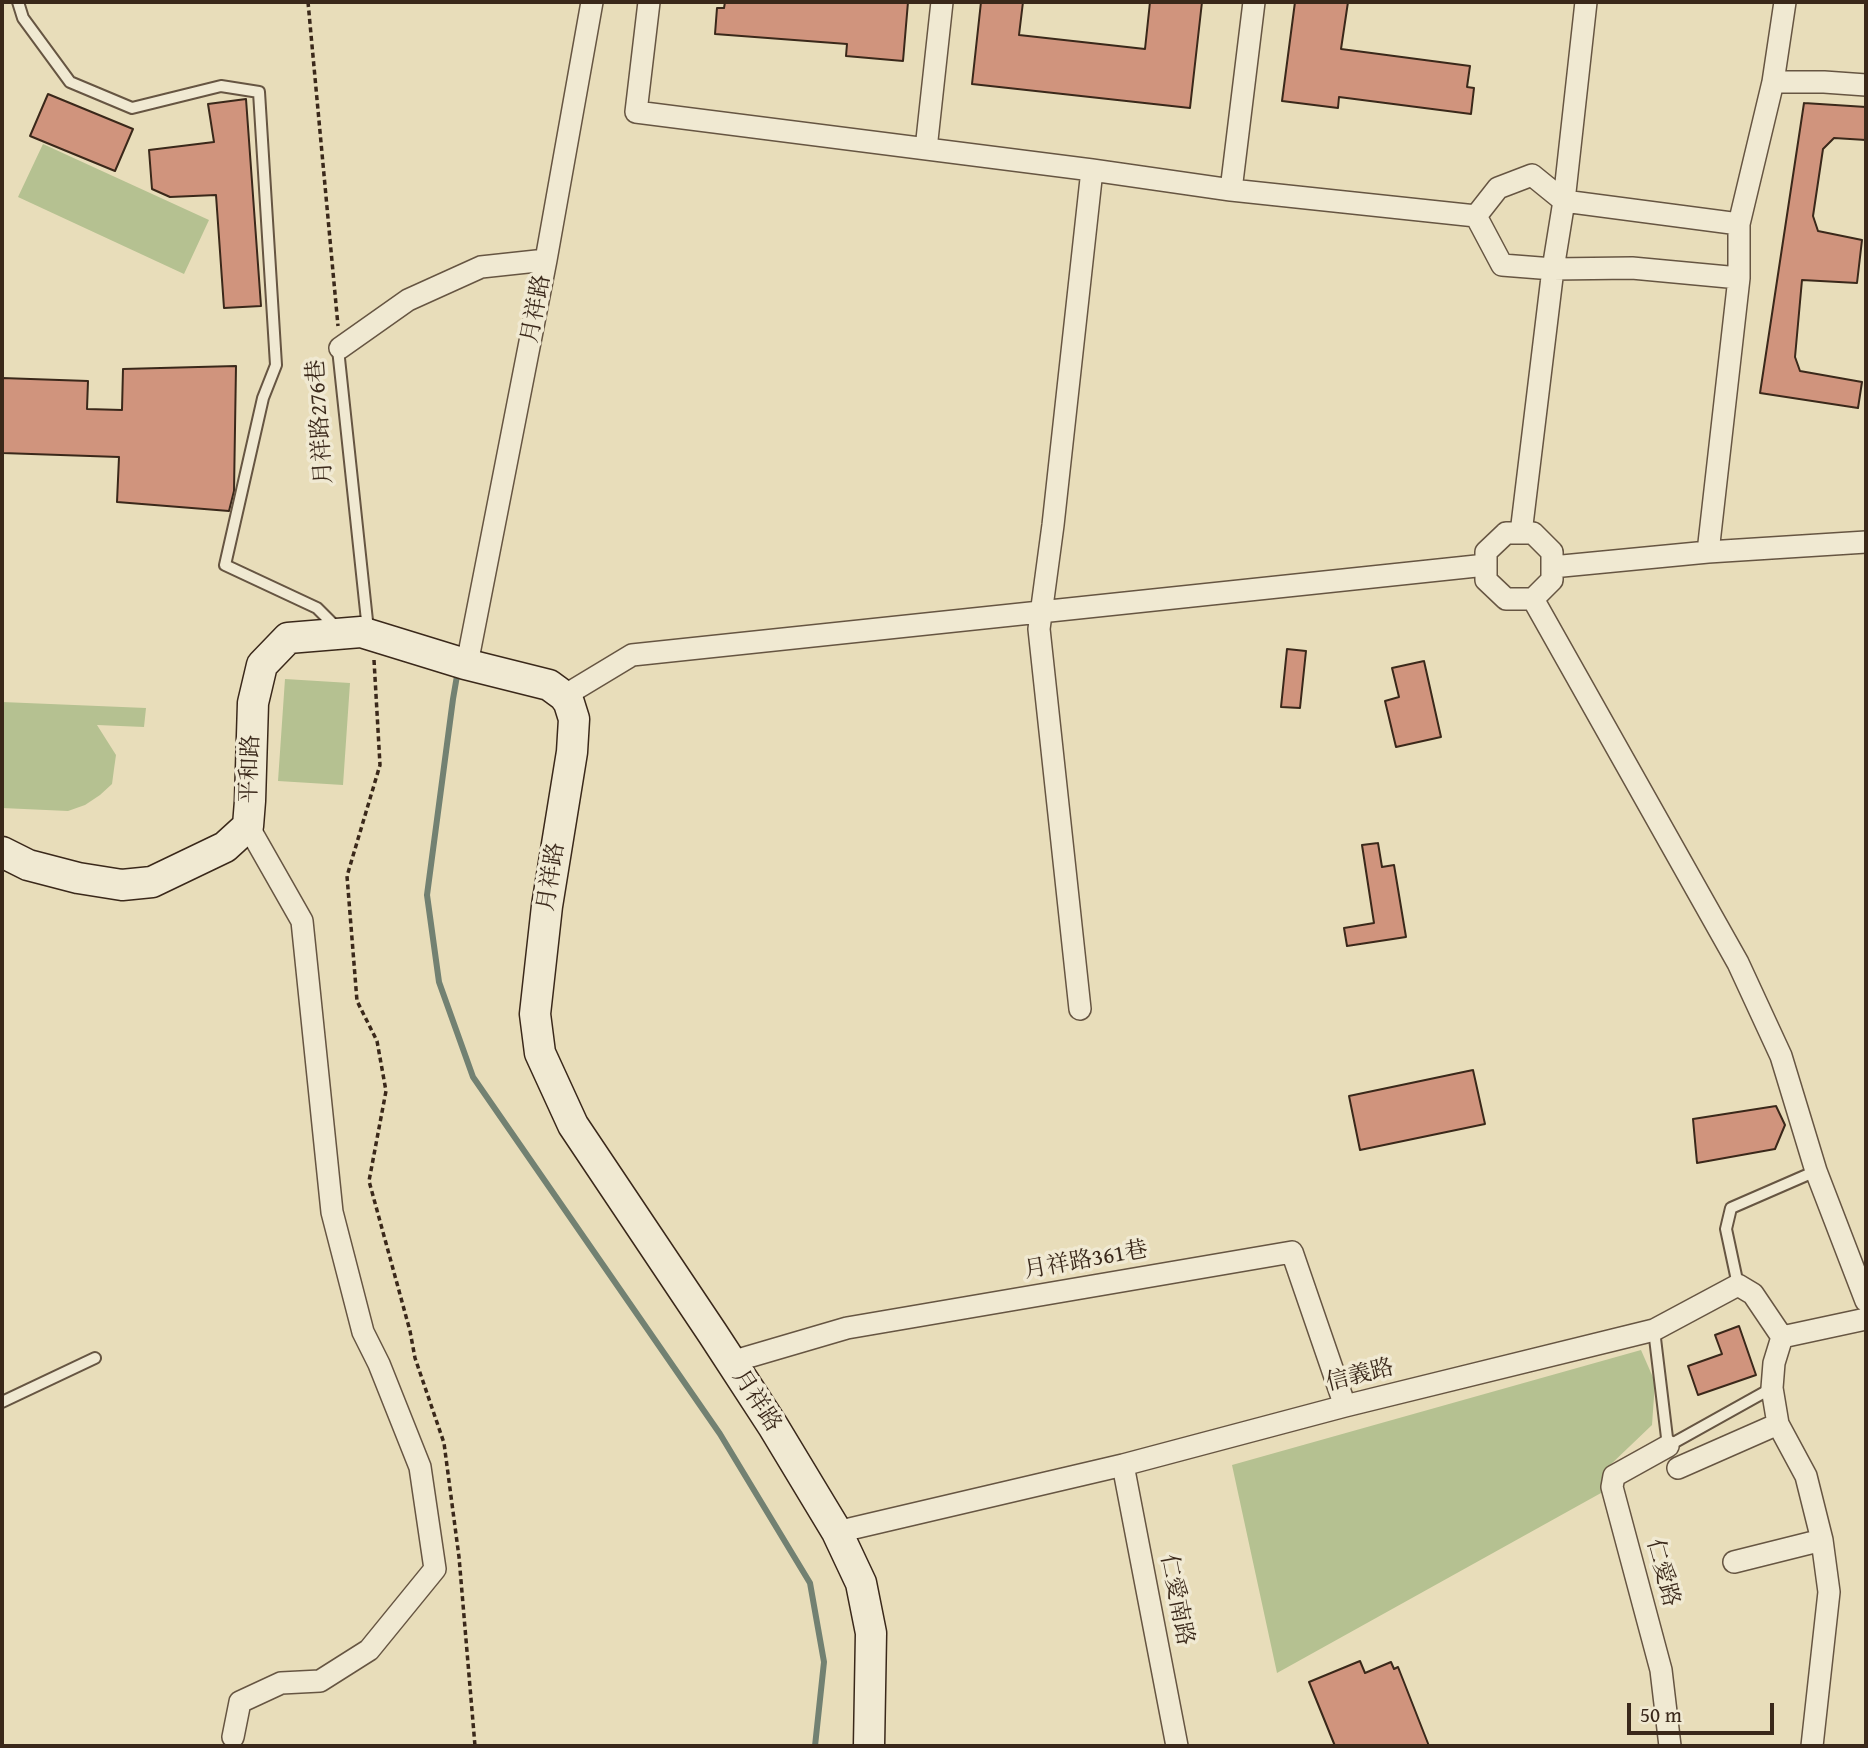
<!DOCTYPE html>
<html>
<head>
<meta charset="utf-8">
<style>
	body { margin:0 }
	#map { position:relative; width:1868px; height:1748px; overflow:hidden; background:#e8ddba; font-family:"Gentium Book Plus",serif }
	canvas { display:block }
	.frame { position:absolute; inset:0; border:4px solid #3a281a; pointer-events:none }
	.scale { position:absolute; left:1627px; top:1703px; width:147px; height:32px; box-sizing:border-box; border:4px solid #3a281a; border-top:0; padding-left:9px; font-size:21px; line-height:24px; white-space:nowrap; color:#3a281a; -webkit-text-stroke:5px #f0e9d2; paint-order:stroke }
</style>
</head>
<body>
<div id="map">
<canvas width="1868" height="1748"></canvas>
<div class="frame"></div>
<div class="scale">50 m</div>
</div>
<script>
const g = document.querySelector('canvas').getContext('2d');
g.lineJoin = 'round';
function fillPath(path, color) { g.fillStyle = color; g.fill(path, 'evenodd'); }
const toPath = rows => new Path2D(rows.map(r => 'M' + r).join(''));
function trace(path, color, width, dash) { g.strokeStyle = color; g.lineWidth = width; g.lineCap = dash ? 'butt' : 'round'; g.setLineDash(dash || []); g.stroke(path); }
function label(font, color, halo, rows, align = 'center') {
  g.font = font + ' "Gentium Book Plus","Noto Serif TC",serif'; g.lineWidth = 7; g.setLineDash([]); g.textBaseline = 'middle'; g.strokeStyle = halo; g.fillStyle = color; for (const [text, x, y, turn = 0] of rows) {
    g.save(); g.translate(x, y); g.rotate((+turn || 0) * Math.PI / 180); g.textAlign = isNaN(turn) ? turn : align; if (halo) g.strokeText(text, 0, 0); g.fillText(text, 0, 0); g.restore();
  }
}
fillPath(toPath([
	[43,144,209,220,184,274,18,197],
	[285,679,350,683,343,785,278,781],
	[2,702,146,708,144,727,97,725,116,755,114,769,112,784,100,795,85,805,68,811,2,808],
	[1641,1350,1655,1382,1652,1425,1607,1468,1610,1488,1277,1673,1232,1465]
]), '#b5c191');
trace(toPath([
	[458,670,453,699,427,895,439,982,473,1077,720,1434,810,1583,824,1662,815,1746]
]), '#728172', 6);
const building = toPath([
	[725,2,908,2,903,61,846,56,847,44,715,34,717,8,724,8,725,2],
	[981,2,1023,2,1019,35,1145,49,1150,2,1202,2,1190,108,972,84,981,2],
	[1295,2,1348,2,1341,49,1470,66,1467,87,1474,88,1471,114,1339,97,1338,108,1282,101,1295,2],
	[48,94,133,129,115,171,30,136,48,94],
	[246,99,261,306,224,308,216,195,170,197,152,189,149,150,214,142,208,104,246,99],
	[1804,103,1866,107,1866,140,1834,138,1823,149,1813,216,1818,231,1862,240,1857,283,1802,280,1795,357,1800,371,1862,382,1858,408,1760,393,1804,103],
	[236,366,234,491,229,511,117,502,119,457,2,453,2,378,88,381,87,409,122,410,123,369,236,366],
	[1287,649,1306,651,1300,708,1281,707,1287,649],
	[1424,661,1441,737,1396,747,1385,701,1399,697,1392,668,1424,661],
	[1378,843,1382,867,1394,865,1406,937,1347,946,1344,928,1374,923,1362,845,1378,843],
	[1473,1070,1485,1124,1360,1150,1349,1096,1473,1070],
	[1776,1106,1785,1125,1775,1149,1697,1163,1693,1119,1776,1106],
	[1739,1326,1756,1375,1698,1395,1688,1366,1722,1354,1715,1335,1739,1326],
	[1360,1661,1365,1673,1391,1662,1394,1669,1398,1667,1429,1746,1335,1746,1309,1682,1360,1661]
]);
fillPath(building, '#d0947d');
trace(building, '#3a281a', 2);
const lane = toPath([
	[18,2,23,18,70,82,132,108,221,86,259,92,276,365,263,398,225,565,317,608,339,630],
	[340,348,338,349,368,630],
	[1738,1285,1726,1229,1731,1208,1816,1171],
	[1654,1330,1668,1446,1772,1388],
	[2,1402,95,1358]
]);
const street = toPath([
	[649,2,636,112,1092,170,1231,190,1476,216],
	[1773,82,1824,82,1866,85],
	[926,149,942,2],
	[1231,190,1254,2],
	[1739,278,1632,268,1553,269,1502,265,1476,216,1498,188,1532,175,1564,201,1739,224],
	[340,348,408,300,481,267,546,260],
	[1506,533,1533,533,1552,552,1552,580,1533,599,1506,599,1486,580,1486,552,1506,533],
	[1521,533,1553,269,1564,201,1586,2],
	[1708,552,1739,278,1739,224,1773,82,1785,2],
	[1552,567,1708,552,1866,542],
	[1533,599,1738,963,1781,1056,1816,1171,1866,1301],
	[467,664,546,260,592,2],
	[564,696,632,655,1486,565],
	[1080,1009,1039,629,1053,525,1092,170],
	[1782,1337,1774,1363,1772,1388,1778,1424,1806,1476,1822,1540,1829,1592,1812,1746],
	[731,1362,847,1328,1292,1252,1345,1406],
	[1668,1446,1614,1476,1612,1487,1661,1670,1670,1746],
	[1123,1465,1177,1746],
	[1678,1468,1778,1424],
	[837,1532,1123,1465,1345,1406,1654,1330,1738,1285,1753,1294,1782,1337,1866,1319],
	[1734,1562,1822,1540],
	[233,1737,240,1702,281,1683,320,1681,369,1650,435,1569,420,1467,379,1364,363,1332,332,1212,302,921,248,826]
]);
const secondary = toPath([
	[2,852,28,865,78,878,122,885,152,882,225,847,248,826,250,801,253,703,262,665,288,638,361,632,465,664,549,685,564,696,569,703,574,719,572,752,547,906,535,1014,540,1053,573,1125,713,1334,773,1426,837,1532,861,1583,871,1633,869,1746]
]);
trace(lane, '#665542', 14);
trace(street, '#665542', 24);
trace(secondary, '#3a281a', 33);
trace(toPath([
	[308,2,338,326],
	[374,660,380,765,347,876,357,1001,377,1041,386,1091,369,1181,410,1331,415,1358,444,1443,459,1557,475,1746]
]), '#3a281a', 3.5, [5, 3.5]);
trace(lane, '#f0e9d2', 10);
trace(street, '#f0e9d2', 21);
trace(secondary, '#f0e9d2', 30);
label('23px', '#3a281a', '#f0e9d2', [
	["月祥路",537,309,-79],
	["月祥路276巷",321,422,-94],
	["平和路",251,769,-88],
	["月祥路",552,877,-81],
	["月祥路361巷",1086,1261,-10],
	["信義路",1360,1376,-14],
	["月祥路",756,1401,57],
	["仁愛路",1662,1573,75],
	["仁愛南路",1176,1600,79]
]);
</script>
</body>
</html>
